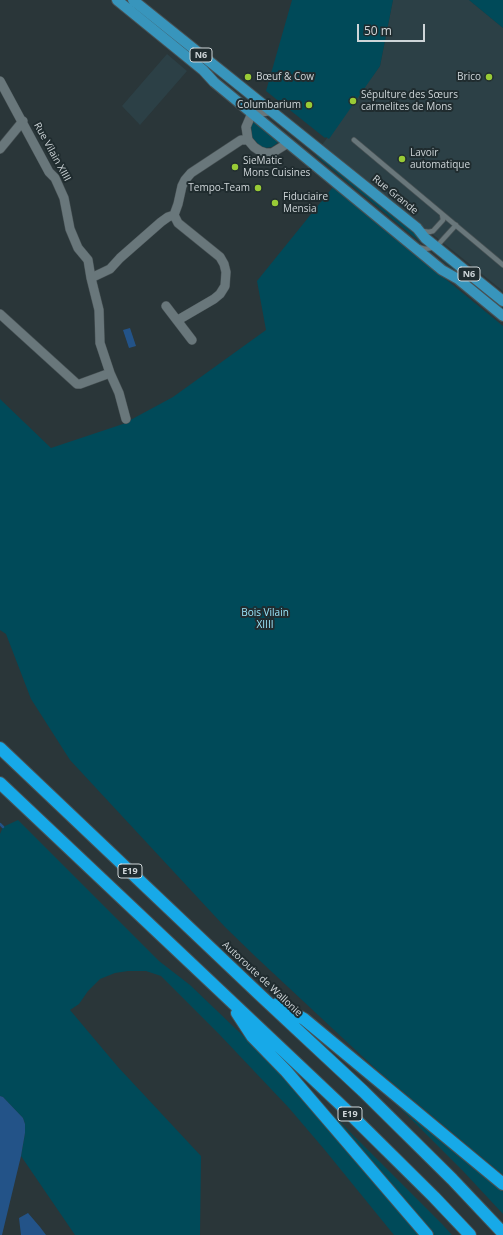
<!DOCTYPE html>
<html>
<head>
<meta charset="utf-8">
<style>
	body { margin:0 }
	#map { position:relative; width:503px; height:1235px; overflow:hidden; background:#2a3639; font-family:"Open Sans",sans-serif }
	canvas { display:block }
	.scale { position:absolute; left:357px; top:24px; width:68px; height:18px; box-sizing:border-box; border:2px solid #ced5d8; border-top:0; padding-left:5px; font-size:12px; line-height:14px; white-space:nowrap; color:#ced5d8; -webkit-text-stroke:3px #202c2f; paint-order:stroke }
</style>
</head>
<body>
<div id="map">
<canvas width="503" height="1235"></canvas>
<div class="scale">50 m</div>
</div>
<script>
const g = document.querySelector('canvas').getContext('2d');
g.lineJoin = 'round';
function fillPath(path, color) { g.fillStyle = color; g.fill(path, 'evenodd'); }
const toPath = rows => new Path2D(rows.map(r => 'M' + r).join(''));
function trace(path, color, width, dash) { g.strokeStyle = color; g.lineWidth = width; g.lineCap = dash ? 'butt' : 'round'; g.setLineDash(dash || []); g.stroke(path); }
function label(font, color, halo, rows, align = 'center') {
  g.font = font + ' "Open Sans",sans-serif'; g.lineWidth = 4; g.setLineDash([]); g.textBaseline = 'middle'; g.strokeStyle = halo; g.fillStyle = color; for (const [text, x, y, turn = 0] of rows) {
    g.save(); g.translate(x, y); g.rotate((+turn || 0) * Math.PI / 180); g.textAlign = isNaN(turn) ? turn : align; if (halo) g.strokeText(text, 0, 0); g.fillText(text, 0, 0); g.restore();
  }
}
fillPath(toPath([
	[393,0,469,0,503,28,503,291,322,145,380,66],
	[167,54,187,71,140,125,122,106]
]), '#2c4046');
fillPath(toPath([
	[292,0,393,0,380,66,329,139,326,137,325,138,266,91],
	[469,0,503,0,503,28],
	[253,120,280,141,272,147,265,148,260,146,252,137,251,125],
	[318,155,426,242,419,241,316,156],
	[333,187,503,326,503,1175,378,1071,257,958,225,927,70,760,31,699,6,634,0,630,0,399,51,448,123,424,173,397,266,330,257,281],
	[445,257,503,304,503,310,442,260],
	[18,820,159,961,190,985,282,1073,419,1235,394,1235,324,1149,289,1108,219,1034,161,976,146,971,128,971,115,973,100,979,88,991,79,1004,70,1010,118,1067,201,1156,200,1235,75,1235,21,1156,25,1133,25,1124,23,1118,3,1097,0,1096,0,834,3,827],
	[389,1097,472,1164,503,1191,503,1214,463,1171],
	[330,1112,443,1225,452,1235,433,1235]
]), '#004a59');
fillPath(toPath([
	[130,328,136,346,129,348,123,330],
	[0,1096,3,1097,23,1118,25,1124,25,1133,21,1156,2,1235,0,1235],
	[28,1213,40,1227,46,1235,21,1235,19,1218]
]), '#235388');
trace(toPath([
	[0,824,3,827]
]), '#235388', 2.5);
const service = toPath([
	[354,140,503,265],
	[422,231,429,232,433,231,443,220,442,214],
	[418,247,425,249,436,247,456,225]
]);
const minor = toPath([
	[0,81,49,172,55,178,64,198,70,229,78,248,88,260,91,278,99,310,100,343,110,373,119,393,126,419],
	[269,111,252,113,246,127,248,140,254,147,260,151,266,153,272,153,288,143],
	[0,149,23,121],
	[174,215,178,223,220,257,224,264,226,272,225,286,220,294,214,299,178,320],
	[91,278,110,269,120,258,161,222,168,217,174,215,178,204,182,186,185,180,191,173,241,140,248,140],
	[166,306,192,340],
	[0,314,77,384,80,384,110,373]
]);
const primary = toPath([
	[117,0,203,70,214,82,442,270,458,279,503,316],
	[133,0,417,228,425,238,503,301]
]);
const motorway = toPath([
	[0,748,260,995,363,1091,452,1179,503,1233],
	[0,783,344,1108,434,1197,470,1235],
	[277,1004,304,1019,503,1184],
	[237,1013,252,1036,286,1071,427,1235]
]);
trace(service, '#475154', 6);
trace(minor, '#475154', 10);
trace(primary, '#475154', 12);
trace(motorway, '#475154', 14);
trace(service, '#69777b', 4.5);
trace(minor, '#69777b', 9);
trace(primary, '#3895bc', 10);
trace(motorway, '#17a9e8', 12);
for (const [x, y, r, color] of [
	[248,77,4,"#99cb36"],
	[489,77,4,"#99cb36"],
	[353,101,4,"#99cb36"],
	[309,105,4,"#99cb36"],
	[402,159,4,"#99cb36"],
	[235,167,4,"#99cb36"],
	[258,188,4,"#99cb36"],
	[275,203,4,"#99cb36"]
]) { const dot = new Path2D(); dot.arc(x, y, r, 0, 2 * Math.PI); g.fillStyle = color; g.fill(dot); trace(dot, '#202c2f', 1.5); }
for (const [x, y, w] of [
	[201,55,22],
	[469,274,22],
	[130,871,24],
	[350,1114,24]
]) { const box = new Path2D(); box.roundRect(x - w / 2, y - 7, w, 14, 3); g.fillStyle = '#202c2f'; g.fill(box); trace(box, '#ced5d8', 1); }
label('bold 9px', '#ced5d8', null, [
	["N6",201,55],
	["N6",469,274],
	["E19",130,871],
	["E19",350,1114]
]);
label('10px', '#ced5d8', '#202c2f', [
	["Bœuf & Cow",256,77],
	["Brico",481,77,"right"],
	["Sépulture des Sœurs",361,95],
	["carmelites de Mons",361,107],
	["Columbarium",301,105,"right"],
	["Lavoir",410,153],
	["automatique",410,165],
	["SieMatic",243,161],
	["Mons Cuisines",243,173],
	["Tempo-Team",250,188,"right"],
	["Fiduciaire",283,197],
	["Mensia",283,209]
], 'left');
label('10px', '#ced5d8', '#202c2f', [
	["Rue Vilain XIIII",52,152,61],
	["Rue Grande",395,195,39],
	["Autoroute de Wallonie",262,979,43]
]);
label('10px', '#99e4f9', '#202c2f', [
	["Bois Vilain",265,613],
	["XIIII",265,625]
]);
</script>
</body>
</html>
